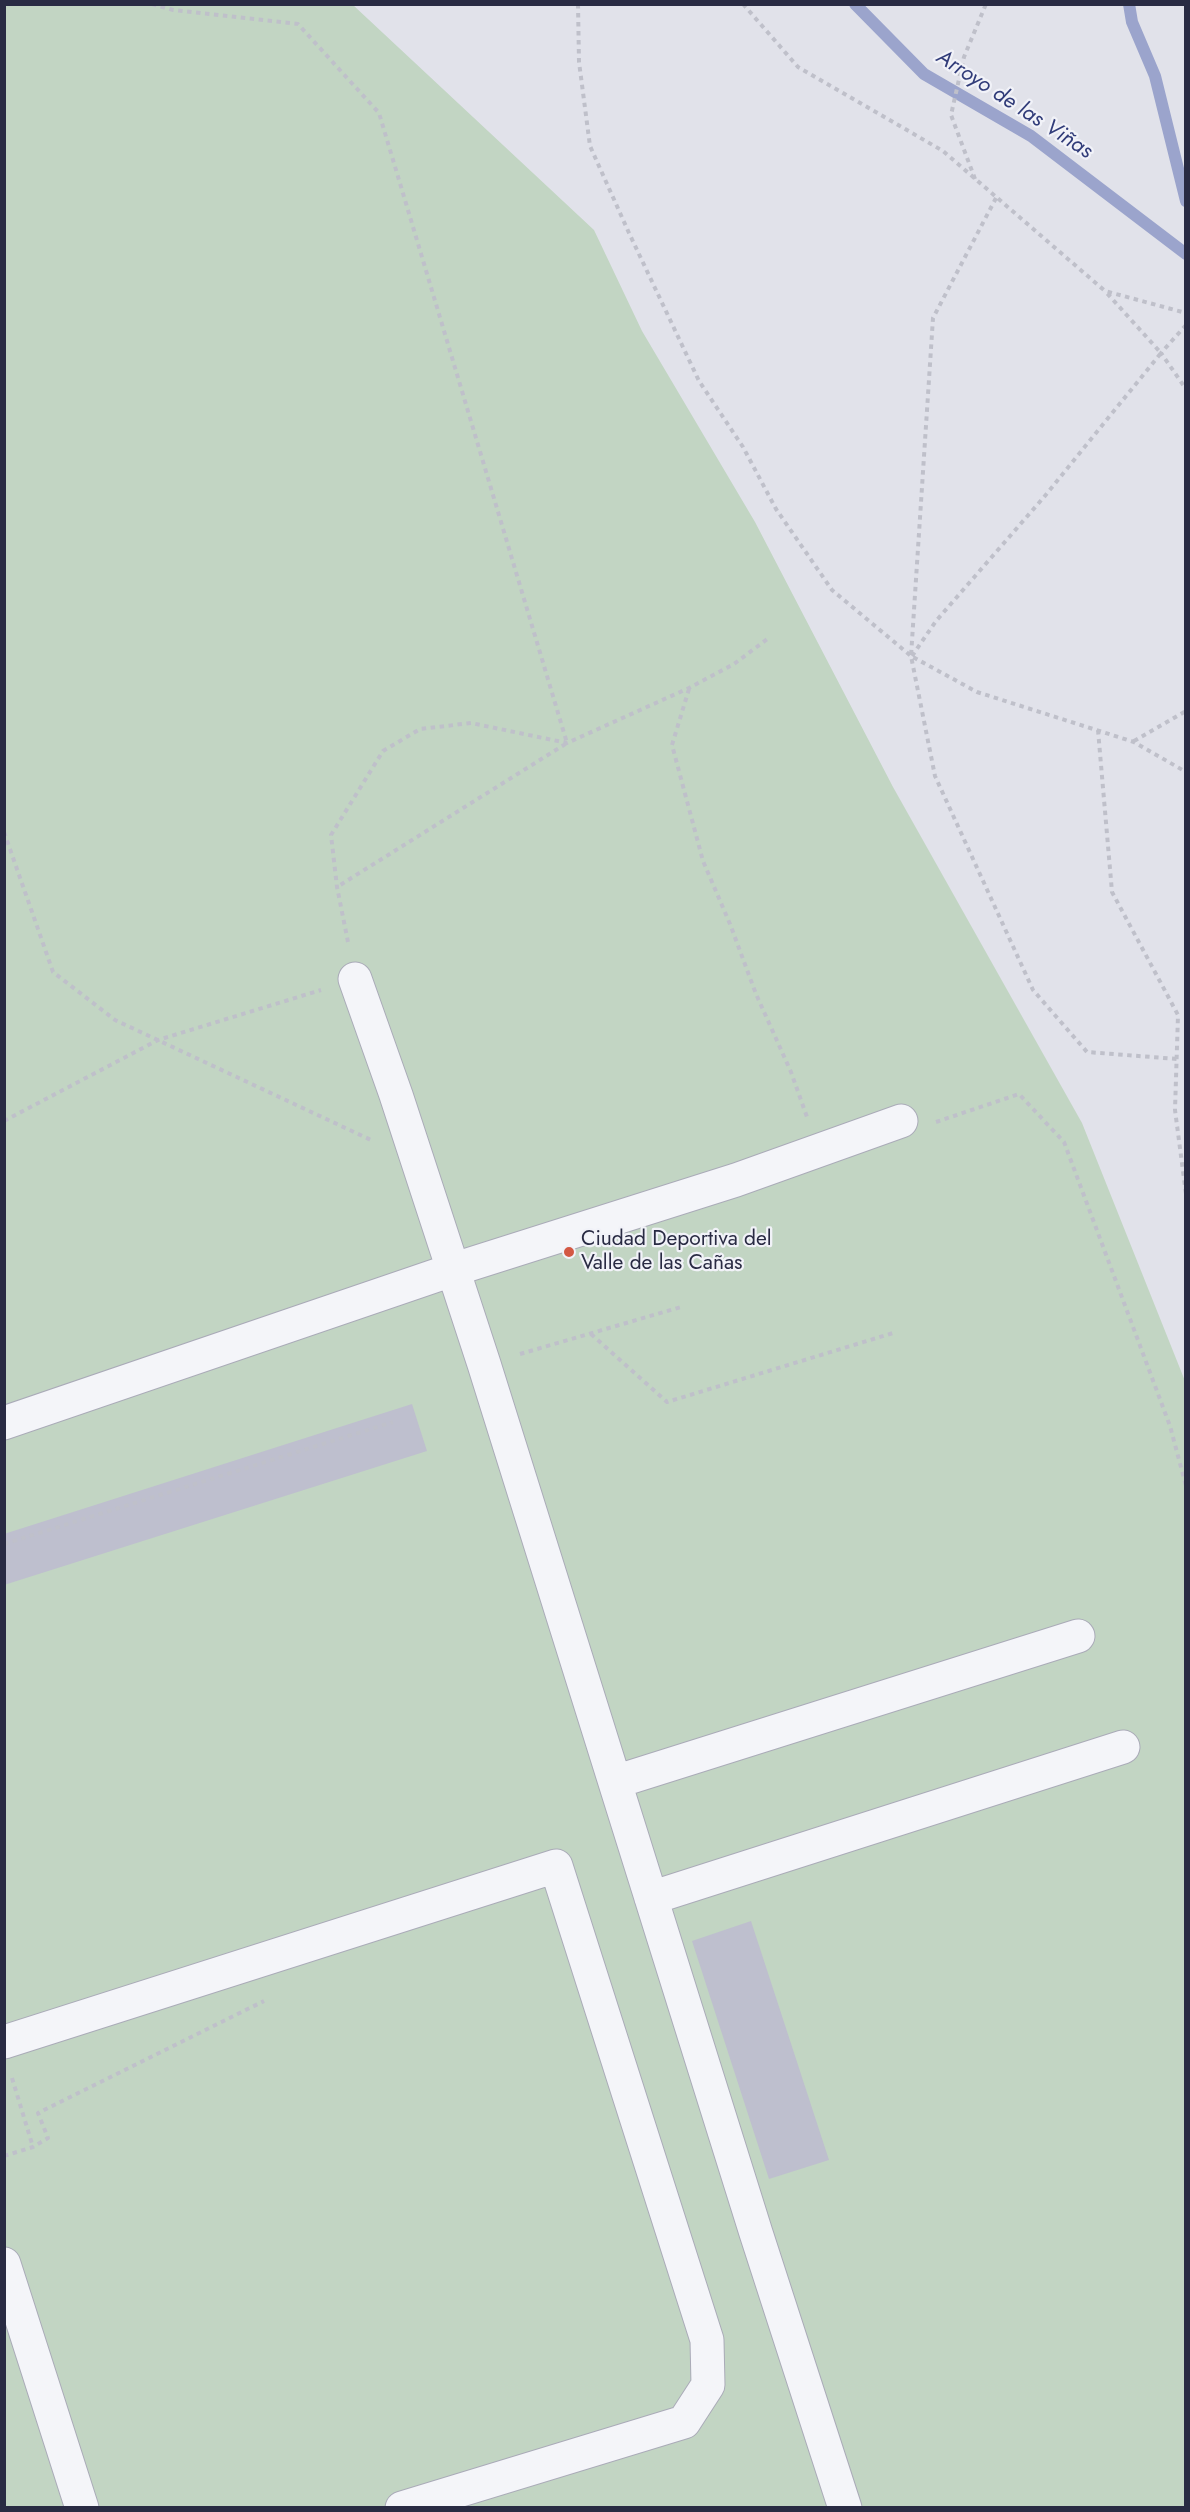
<!DOCTYPE html>
<html>
<head>
<meta charset="utf-8">
<style>
	body { margin:0 }
	#map { position:relative; width:1190px; height:2512px; overflow:hidden; background:#e1e2ea; font-family:Jost,sans-serif }
	canvas { display:block }
	.frame { position:absolute; inset:0; border:6px solid #292b43; pointer-events:none }
</style>
</head>
<body>
<div id="map">
<canvas width="1190" height="2512"></canvas>
<div class="frame"></div>
</div>
<script>
const g = document.querySelector('canvas').getContext('2d');
g.lineJoin = 'round';
function fillPath(path, color) { g.fillStyle = color; g.fill(path, 'evenodd'); }
const toPath = rows => new Path2D(rows.map(r => 'M' + r).join(''));
function trace(path, color, width, dash) { g.strokeStyle = color; g.lineWidth = width; g.lineCap = dash ? 'butt' : 'round'; g.setLineDash(dash || []); g.stroke(path); }
function label(font, color, halo, rows, align = 'center') {
  g.font = font + ' Jost,sans-serif'; g.lineWidth = 4.5; g.setLineDash([]); g.textBaseline = 'middle'; g.strokeStyle = halo; g.fillStyle = color; for (const [text, x, y, turn = 0] of rows) {
    g.save(); g.translate(x, y); g.rotate((+turn || 0) * Math.PI / 180); g.textAlign = isNaN(turn) ? turn : align; if (halo) g.strokeText(text, 0, 0); g.fillText(text, 0, 0); g.restore();
  }
}
fillPath(toPath([
	[5,5,353,5,594,230,642,331,755,522,893,787,1082,1123,1185,1381,1185,2507,5,2507]
]), '#c2d5c3');
trace(toPath([
	[855,4,924,74,1031,136,1186,254],
	[1129,4,1132,22,1155,76,1186,201]
]), '#9ba4cc', 12);
fillPath(toPath([
	[412,1404,427,1451,4,1585,4,1534],
	[751,1921,829,2160,769,2179,692,1941]
]), '#bebfce');
const street = toPath([
	[355,979,396,1095,484,1364,756,2233,845,2508],
	[4,1423,452,1270,736,1180,901,1121],
	[615,1782,1078,1636],
	[651,1898,1123,1747],
	[4,2042,556,1866,707,2340,708,2385,684,2422,402,2508],
	[4,2264,82,2508]
]);
trace(street, '#aaabb8', 35);
trace(toPath([
	[152,4,173,10,298,24,379,113,567,743,337,887],
	[578,4,579,62,590,146,629,233,699,381,743,447,776,509,832,590,911,656,935,776,1033,990,1087,1052,1177,1059],
	[743,4,798,67,943,151,1105,291,1186,313],
	[975,179,951,115,964,57,986,4],
	[996,198,933,318,911,656,977,692,1134,742,1186,772],
	[1186,325,1161,353,1186,389],
	[912,656,936,621,1044,497,1161,353,1105,291],
	[689,689,672,745,703,861,730,924,756,994,791,1072,807,1117],
	[1098,730,1112,892,1178,1015,1175,1110,1186,1194],
	[1134,741,1186,711],
	[4,832,53,972,115,1020,371,1140],
	[348,942,337,887,331,835,383,751,420,729,471,723,567,743,689,688,734,664,770,637],
	[4,1121,158,1040,321,990],
	[936,1122,1019,1094,1064,1142,1170,1426,1186,1486],
	[591,1334,667,1402,893,1333],
	[520,1354,681,1307],
	[4,1544,393,1422],
	[12,2078,33,2147],
	[4,2156,33,2147,48,2138,38,2113,264,2001]
]), '#bfc0ca', 4, [4.5, 4.5]);
trace(street, '#f4f5f9', 33);
for (const [x, y, r, color] of [
	[569,1252,6,"#d35843"]
]) { const dot = new Path2D(); dot.arc(x, y, r, 0, 2 * Math.PI); g.fillStyle = color; g.fill(dot); trace(dot, '#f1f2f8', 2); }
label('21px', '#292b43', '#f1f2f8', [
	["Ciudad Deportiva del",581,1240],
	["Valle de las Cañas",581,1264]
], 'left');
label('italic 22px', '#313c79', '#f1f2f8', [
	["Arroyo de las Viñas",1014,105,33]
]);
</script>
</body>
</html>
